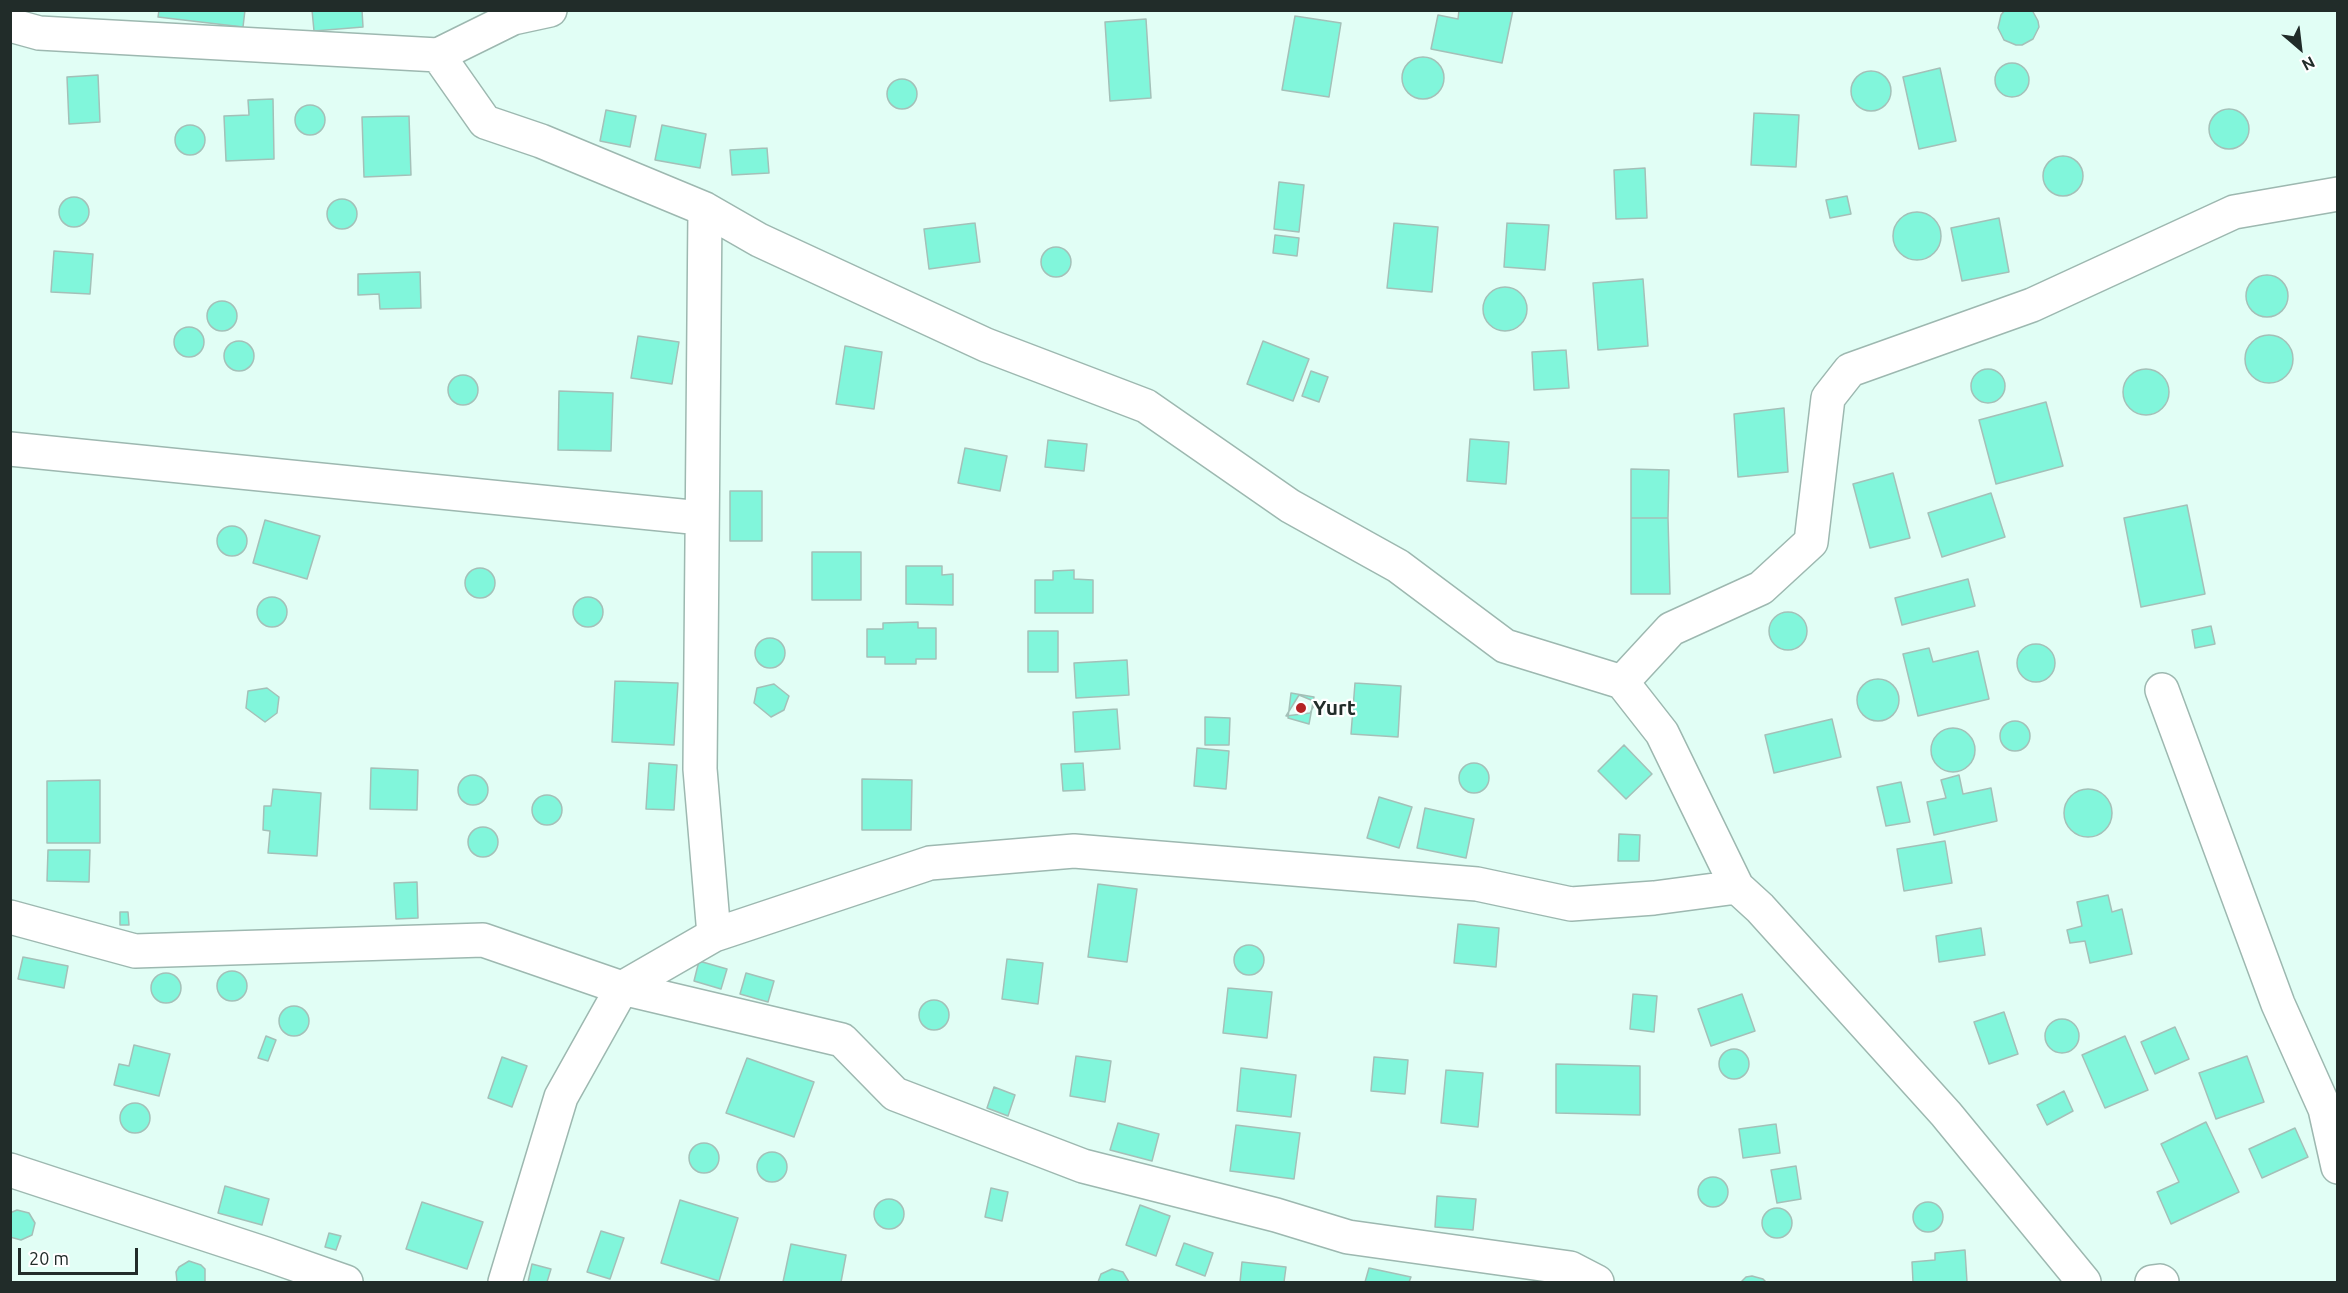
<!DOCTYPE html>
<html>
<head>
<meta charset="utf-8">
<style>
	body { margin:0 }
	#map { position:relative; width:2348px; height:1293px; overflow:hidden; background:#e1fef5; font-family:Ubuntu,sans-serif }
	canvas { display:block }
	.frame { position:absolute; inset:0; border:12px solid #212c29; pointer-events:none }
	.north { position:absolute; left:2270px; top:18px; width:60px; height:60px; -webkit-text-stroke:4px #fff; paint-order:stroke; rotate:152deg; font-size:16px; font-weight:700; line-height:24px; text-align:center; color:#212c29 }
	.north::after { content:''; display:block; margin:auto; width:21px; height:27px; background:#212c29; clip-path:polygon(50% 0,100% 100%,50% 72%,0 100%) }
	.scale { position:absolute; left:18px; top:1248px; width:120px; height:27px; box-sizing:border-box; border:3px solid #212c29; border-top:0; padding-left:8px; font-size:18px; line-height:21px; white-space:nowrap; color:#212c29; -webkit-text-stroke:4px #fff; paint-order:stroke }
</style>
</head>
<body>
<div id="map">
<canvas width="2348" height="1293"></canvas>
<div class="frame"></div>
<div class="north">N</div>
<div class="scale">20 m</div>
</div>
<script>
const g = document.querySelector('canvas').getContext('2d');
g.lineJoin = 'round';
function fillPath(path, color) { g.fillStyle = color; g.fill(path, 'evenodd'); }
const toPath = rows => new Path2D(rows.map(r => 'M' + r).join(''));
function trace(path, color, width, dash) { g.strokeStyle = color; g.lineWidth = width; g.lineCap = dash ? 'butt' : 'round'; g.setLineDash(dash || []); g.stroke(path); }
function label(font, color, halo, rows, align = 'center') {
  g.font = font + ' Ubuntu,sans-serif'; g.lineWidth = 4.5; g.setLineDash([]); g.textBaseline = 'middle'; g.strokeStyle = halo; g.fillStyle = color; for (const [text, x, y, turn = 0] of rows) {
    g.save(); g.translate(x, y); g.rotate((+turn || 0) * Math.PI / 180); g.textAlign = isNaN(turn) ? turn : align; if (halo) g.strokeText(text, 0, 0); g.fillText(text, 0, 0); g.restore();
  }
}
const building = toPath([
	[159,10,245,10,243,27,158,17,159,10],
	[312,10,362,10,363,27,314,31,312,10],
	[1459,10,1513,10,1502,63,1431,49,1438,15,1458,19,1459,10],
	[2005,10,2032,10,2038,21,2039,27,2033,39,2022,45,2016,45,2004,40,1998,28,2001,15,2005,10],
	[1295,16,1341,23,1329,97,1282,90,1295,16],
	[1146,19,1151,98,1110,101,1105,22,1146,19],
	'1402 78a21 21 0 1 1 42 0a21 21 0 1 1-42 0Z',
	'1995 80a17 17 0 1 1 34 0a17 17 0 1 1-34 0Z',
	[1940,68,1956,141,1919,149,1903,77,1940,68],
	'1851 91a20 20 0 1 1 40 0a20 20 0 1 1-40 0Z',
	[98,75,100,122,69,124,67,77,98,75],
	'887 94a15 15 0 1 1 30 0a15 15 0 1 1-30 0Z',
	[273,99,274,159,226,161,224,116,249,115,248,100,273,99],
	'295 120a15 15 0 1 1 30 0a15 15 0 1 1-30 0Z',
	'2209 129a20 20 0 1 1 40 0a20 20 0 1 1-40 0Z',
	[606,110,636,116,630,147,600,141,606,110],
	[1754,113,1799,115,1796,167,1751,165,1754,113],
	[409,116,411,175,364,177,362,117,409,116],
	'175 140a15 15 0 1 1 30 0a15 15 0 1 1-30 0Z',
	[662,125,706,134,700,168,655,160,662,125],
	[767,148,769,173,732,175,730,150,767,148],
	'2043 176a20 20 0 1 1 40 0a20 20 0 1 1-40 0Z',
	[1645,168,1647,218,1616,219,1614,170,1645,168],
	[1279,182,1304,185,1299,232,1274,229,1279,182],
	[1847,196,1851,214,1830,218,1826,200,1847,196],
	'59 212a15 15 0 1 1 30 0a15 15 0 1 1-30 0Z',
	'327 214a15 15 0 1 1 30 0a15 15 0 1 1-30 0Z',
	'1893 236a24 24 0 1 1 48 0a24 24 0 1 1-48 0Z',
	[1999,218,2009,272,1962,281,1951,228,1999,218],
	[975,223,980,262,929,269,924,229,975,223],
	[1394,223,1438,227,1432,292,1387,288,1394,223],
	[1507,223,1549,225,1545,270,1504,267,1507,223],
	[1275,235,1299,238,1297,256,1273,253,1275,235],
	'1041 262a15 15 0 1 1 30 0a15 15 0 1 1-30 0Z',
	[54,251,93,254,90,294,51,292,54,251],
	[420,272,421,308,380,309,379,294,358,295,358,274,420,272],
	'2246 296a21 21 0 1 1 42 0a21 21 0 1 1-42 0Z',
	[1643,279,1648,346,1598,350,1593,283,1643,279],
	'1483 309a22 22 0 1 1 44 0a22 22 0 1 1-44 0Z',
	'207 316a15 15 0 1 1 30 0a15 15 0 1 1-30 0Z',
	'174 342a15 15 0 1 1 30 0a15 15 0 1 1-30 0Z',
	'2245 359a24 24 0 1 1 48 0a24 24 0 1 1-48 0Z',
	[638,336,679,342,672,384,631,378,638,336],
	'224 356a15 15 0 1 1 30 0a15 15 0 1 1-30 0Z',
	[1263,341,1309,359,1293,401,1247,384,1263,341],
	[845,346,882,352,874,409,836,404,845,346],
	[1566,350,1569,388,1534,390,1532,352,1566,350],
	'1971 386a17 17 0 1 1 34 0a17 17 0 1 1-34 0Z',
	'2123 392a23 23 0 1 1 46 0a23 23 0 1 1-46 0Z',
	[1311,371,1328,377,1319,402,1302,396,1311,371],
	'448 390a15 15 0 1 1 30 0a15 15 0 1 1-30 0Z',
	[559,391,613,393,611,451,558,450,559,391],
	[2046,402,2063,466,1996,484,1979,420,2046,402],
	[1784,408,1788,472,1738,477,1734,414,1784,408],
	[1470,439,1509,442,1506,484,1467,481,1470,439],
	[1048,440,1087,444,1084,471,1045,467,1048,440],
	[965,448,1007,456,1000,491,958,483,965,448],
	[1631,469,1669,470,1668,518,1631,518,1631,469],
	[1893,473,1910,538,1870,548,1853,484,1893,473],
	[730,491,762,491,762,541,730,541,730,491],
	[1991,493,2005,537,1942,557,1928,513,1991,493],
	[2187,505,2205,594,2141,607,2124,518,2187,505],
	[1631,518,1668,518,1670,594,1631,594,1631,518],
	[265,520,320,536,307,579,253,563,265,520],
	'217 541a15 15 0 1 1 30 0a15 15 0 1 1-30 0Z',
	[812,552,861,552,861,600,812,600,812,552],
	[906,566,942,566,942,575,953,574,953,605,906,604,906,566],
	'465 583a15 15 0 1 1 30 0a15 15 0 1 1-30 0Z',
	[1074,570,1074,579,1093,580,1093,613,1035,613,1035,580,1053,580,1053,571,1074,570],
	[1968,579,1975,606,1902,625,1895,598,1968,579],
	'257 612a15 15 0 1 1 30 0a15 15 0 1 1-30 0Z',
	'573 612a15 15 0 1 1 30 0a15 15 0 1 1-30 0Z',
	'1769 631a19 19 0 1 1 38 0a19 19 0 1 1-38 0Z',
	[918,622,918,628,936,628,936,659,916,659,916,664,885,664,885,657,867,657,867,629,883,629,883,623,918,622],
	[2211,626,2215,644,2195,648,2192,630,2211,626],
	[1028,631,1058,631,1058,672,1028,672,1028,631],
	'755 653a15 15 0 1 1 30 0a15 15 0 1 1-30 0Z',
	'2017 663a19 19 0 1 1 38 0a19 19 0 1 1-38 0Z',
	[1929,648,1933,662,1978,651,1989,699,1918,716,1903,654,1929,648],
	[1127,660,1129,695,1076,698,1074,663,1127,660],
	'1857 700a21 21 0 1 1 42 0a21 21 0 1 1-42 0Z',
	[615,681,678,683,674,745,612,742,615,681],
	[1355,683,1401,686,1398,737,1351,734,1355,683],
	[774,684,789,696,784,710,771,717,754,703,757,688,774,684],
	[267,688,279,697,277,713,265,722,246,708,248,691,267,688],
	[1291,693,1314,697,1309,724,1288,718,1291,693],
	[1299,695,1316,702,1310,713,1286,716,1299,695],
	[1117,709,1120,749,1075,752,1073,712,1117,709],
	[1205,717,1230,718,1229,745,1205,745,1205,717],
	[1832,719,1841,757,1774,773,1765,735,1832,719],
	'2000 736a15 15 0 1 1 30 0a15 15 0 1 1-30 0Z',
	'1931 750a22 22 0 1 1 44 0a22 22 0 1 1-44 0Z',
	[1624,745,1652,774,1626,799,1598,771,1624,745],
	[1197,748,1229,751,1226,789,1194,786,1197,748],
	'1459 778a15 15 0 1 1 30 0a15 15 0 1 1-30 0Z',
	[649,763,677,765,674,810,646,809,649,763],
	[1083,763,1085,790,1063,791,1061,764,1083,763],
	[371,768,418,770,417,810,370,809,371,768],
	'458 790a15 15 0 1 1 30 0a15 15 0 1 1-30 0Z',
	[1959,775,1963,794,1991,788,1997,821,1934,835,1927,802,1946,798,1941,780,1959,775],
	[862,779,912,780,911,830,862,830,862,779],
	[100,780,100,843,47,843,47,781,100,780],
	[1901,782,1910,822,1886,826,1877,787,1901,782],
	[273,789,321,793,317,856,268,853,270,831,263,830,264,806,271,806,273,789],
	'2064 813a24 24 0 1 1 48 0a24 24 0 1 1-48 0Z',
	'532 810a15 15 0 1 1 30 0a15 15 0 1 1-30 0Z',
	[1379,797,1412,807,1399,848,1367,838,1379,797],
	[1425,808,1474,819,1466,858,1417,848,1425,808],
	'468 842a15 15 0 1 1 30 0a15 15 0 1 1-30 0Z',
	[1619,834,1640,835,1639,861,1618,861,1619,834],
	[1945,841,1952,883,1904,891,1897,849,1945,841],
	[48,850,90,850,89,882,47,881,48,850],
	[417,882,418,918,396,919,394,883,417,882],
	[1098,884,1137,889,1127,962,1088,957,1098,884],
	[2108,895,2112,912,2122,909,2132,954,2090,963,2085,941,2070,943,2067,930,2082,926,2077,902,2108,895],
	[120,912,128,912,129,925,120,925,120,912],
	[1458,924,1499,928,1496,967,1454,963,1458,924],
	[1981,928,1985,955,1939,962,1936,936,1981,928],
	'1234 960a15 15 0 1 1 30 0a15 15 0 1 1-30 0Z',
	[23,957,68,966,64,988,18,979,23,957],
	[1007,959,1043,963,1038,1004,1002,999,1007,959],
	[699,961,727,969,721,989,694,981,699,961],
	'217 986a15 15 0 1 1 30 0a15 15 0 1 1-30 0Z',
	'151 988a15 15 0 1 1 30 0a15 15 0 1 1-30 0Z',
	[746,973,774,981,768,1002,740,994,746,973],
	[1228,988,1272,992,1267,1038,1223,1033,1228,988],
	[1633,994,1657,996,1654,1032,1630,1029,1633,994],
	[1742,994,1755,1031,1711,1046,1698,1009,1742,994],
	'919 1015a15 15 0 1 1 30 0a15 15 0 1 1-30 0Z',
	'279 1021a15 15 0 1 1 30 0a15 15 0 1 1-30 0Z',
	[2004,1012,2018,1054,1989,1064,1974,1022,2004,1012],
	'2045 1036a17 17 0 1 1 34 0a17 17 0 1 1-34 0Z',
	[2175,1027,2189,1059,2155,1074,2141,1042,2175,1027],
	[266,1036,276,1040,268,1061,258,1058,266,1036],
	[2125,1036,2148,1090,2105,1108,2082,1055,2125,1036],
	[134,1045,170,1054,159,1096,114,1085,119,1064,129,1066,134,1045],
	'1719 1064a15 15 0 1 1 30 0a15 15 0 1 1-30 0Z',
	[1076,1056,1111,1061,1105,1102,1070,1096,1076,1056],
	[2247,1056,2264,1102,2216,1119,2199,1073,2247,1056],
	[502,1057,527,1066,512,1107,488,1098,502,1057],
	[1374,1057,1408,1060,1405,1094,1371,1091,1374,1057],
	[747,1058,814,1082,794,1137,726,1113,747,1058],
	[1556,1064,1640,1066,1640,1115,1556,1113,1556,1064],
	[1241,1068,1296,1075,1291,1117,1237,1111,1241,1068],
	[1446,1070,1483,1073,1478,1127,1441,1123,1446,1070],
	[994,1087,1015,1095,1008,1116,987,1108,994,1087],
	[2064,1091,2073,1111,2047,1125,2037,1105,2064,1091],
	'120 1118a15 15 0 1 1 30 0a15 15 0 1 1-30 0Z',
	[2206,1122,2239,1192,2171,1224,2157,1192,2179,1182,2161,1144,2206,1122],
	[1118,1123,1159,1134,1152,1161,1110,1150,1118,1123],
	[1776,1124,1780,1153,1743,1158,1739,1129,1776,1124],
	[1236,1125,1300,1133,1294,1179,1230,1171,1236,1125],
	[2295,1128,2308,1157,2262,1178,2249,1149,2295,1128],
	'689 1158a15 15 0 1 1 30 0a15 15 0 1 1-30 0Z',
	'757 1167a15 15 0 1 1 30 0a15 15 0 1 1-30 0Z',
	[1796,1166,1801,1199,1777,1203,1771,1170,1796,1166],
	'1698 1192a15 15 0 1 1 30 0a15 15 0 1 1-30 0Z',
	[225,1186,269,1199,262,1225,218,1213,225,1186],
	[991,1188,1008,1192,1002,1221,985,1217,991,1188],
	[1437,1196,1476,1199,1473,1230,1435,1227,1437,1196],
	'874 1214a15 15 0 1 1 30 0a15 15 0 1 1-30 0Z',
	[680,1200,738,1218,719,1281,661,1263,680,1200],
	'1913 1217a15 15 0 1 1 30 0a15 15 0 1 1-30 0Z',
	[422,1202,483,1222,467,1269,406,1249,422,1202],
	[1140,1205,1170,1216,1156,1256,1126,1245,1140,1205],
	'1762 1223a15 15 0 1 1 30 0a15 15 0 1 1-30 0Z',
	[17,1210,29,1213,35,1223,32,1235,21,1240,10,1237,10,1213,17,1210],
	[601,1231,624,1238,610,1279,587,1272,601,1231],
	[329,1233,341,1236,336,1250,325,1247,329,1233],
	[1184,1243,1213,1253,1205,1276,1176,1265,1184,1243],
	[791,1244,846,1255,841,1282,783,1282,791,1244],
	[1965,1250,1967,1282,1913,1282,1912,1262,1935,1260,1935,1253,1965,1250],
	[189,1261,201,1265,205,1269,205,1282,177,1282,176,1272,179,1267,189,1261],
	[1242,1262,1286,1267,1284,1282,1240,1282,1242,1262],
	[532,1264,551,1269,547,1282,528,1282,532,1264],
	[1369,1268,1411,1277,1409,1282,1365,1282,1369,1268],
	[1112,1269,1123,1272,1129,1282,1098,1282,1101,1274,1112,1269],
	[1752,1276,1763,1279,1766,1282,1741,1282,1746,1277,1752,1276]
]);
fillPath(building, '#81f6db');
trace(building, '#a4c0b8', 1.5);
const minor = toPath([
	[10,25,39,33,438,55,513,18,550,10],
	[438,55,485,122,541,141,705,209,759,240,986,345,1146,406,1290,506,1398,566,1505,646,1622,682,1662,733,1737,887,1760,908,1946,1114,2084,1282],
	[705,209,700,769,714,935],
	[10,449,701,518],
	[1622,682,1671,629,1761,588,1811,542,1828,398,1850,370,2032,305,2234,212,2338,194],
	[2162,690,2278,1004,2325,1109,2338,1167],
	[10,917,135,951,483,940,622,988,842,1040,895,1094,1083,1166,1276,1215,1348,1237,1570,1268,1597,1282],
	[10,1170,266,1254,346,1282],
	[505,1282,561,1097,622,988,714,935,930,863,1074,851,1477,884,1571,904,1654,898,1737,887],
	[2152,1282,2160,1281,2162,1282]
]);
trace(minor, '#9db8b0', 36);
trace(minor, '#fff', 33);
for (const [x, y, r, color] of [
	[1301,708,6,"#b42425"]
]) { const dot = new Path2D(); dot.arc(x, y, r, 0, 2 * Math.PI); g.fillStyle = color; g.fill(dot); trace(dot, '#fff', 2); }
label('bold 21px', '#212c29', '#fff', [
	["Yurt",1313,708]
], 'left');
</script>
</body>
</html>
